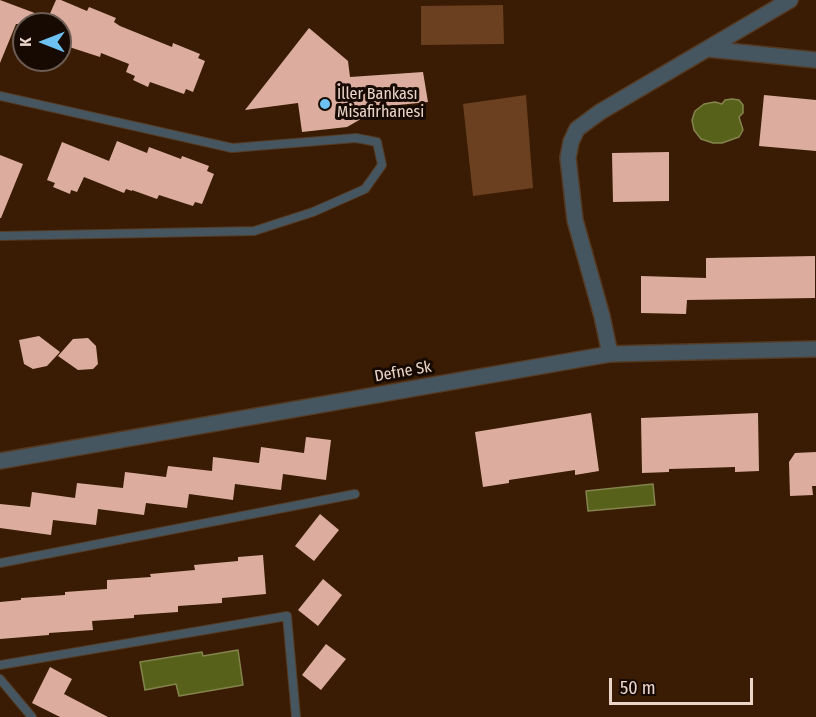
<!DOCTYPE html>
<html>
<head>
<meta charset="utf-8">
<style>
	body { margin:0 }
	#map { position:relative; width:816px; height:717px; overflow:hidden; background:#391c03; font-family:"Fira Sans Condensed",sans-serif }
	canvas { display:block }
	.north { position:absolute; left:12px; top:12px; width:60px; height:60px; box-sizing:border-box; background:#170a03; border:2px solid #6b5b52; border-radius:50%; rotate:270deg; font-size:16px; font-weight:700; line-height:24px; text-align:center; color:#ead5c8 }
	.north::after { content:''; display:block; margin:auto; width:21px; height:27px; background:#6ec2f3; clip-path:polygon(50% 0,100% 100%,50% 72%,0 100%) }
	.scale { position:absolute; left:609px; top:678px; width:144px; height:27px; box-sizing:border-box; border:3px solid #ead5c8; border-top:0; padding-left:8px; font-size:18px; line-height:21px; white-space:nowrap; color:#ead5c8; -webkit-text-stroke:4px #170a03; paint-order:stroke }
</style>
</head>
<body>
<div id="map">
<canvas width="816" height="717"></canvas>
<div class="north">K</div>
<div class="scale">50 m</div>
</div>
<script>
const g = document.querySelector('canvas').getContext('2d');
g.lineJoin = 'round';
function fillPath(path, color) { g.fillStyle = color; g.fill(path, 'evenodd'); }
const toPath = rows => new Path2D(rows.map(r => 'M' + r).join(''));
function trace(path, color, width, dash) { g.strokeStyle = color; g.lineWidth = width; g.lineCap = dash ? 'butt' : 'round'; g.setLineDash(dash || []); g.stroke(path); }
function label(font, color, halo, rows, align = 'center') {
  g.font = font + ' "Fira Sans Condensed",sans-serif'; g.lineWidth = 6; g.setLineDash([]); g.textBaseline = 'middle'; g.strokeStyle = halo; g.fillStyle = color; for (const [text, x, y, turn = 0] of rows) {
    g.save(); g.translate(x, y); g.rotate((+turn || 0) * Math.PI / 180); g.textAlign = isNaN(turn) ? turn : align; if (halo) g.strokeText(text, 0, 0); g.fillText(text, 0, 0); g.restore();
  }
}
fillPath(toPath([
	[503,5,504,44,421,45,421,6],
	[526,95,533,188,473,196,463,104]
]), '#6a4020');
const water = toPath([
	[732,99,739,100,743,105,743,113,739,117,743,130,739,137,722,143,713,143,701,139,694,130,692,120,695,111,704,104,715,102,722,104,725,100,732,99],
	[653,484,655,505,588,511,586,491,653,484],
	[238,650,243,685,179,696,176,684,145,690,140,662,202,652,203,656,238,650]
]);
fillPath(water, '#586119');
trace(water, '#84844e', 1.5);
fillPath(toPath([
	[0,0,48,18,56,0,61,0,87,11,89,7,116,18,114,22,120,26,172,47,173,43,200,54,198,58,205,61,193,92,186,89,184,94,150,82,148,87,133,80,135,76,126,72,129,64,101,53,100,57,60,44,60,24,16,24,0,63],
	[309,28,348,61,350,77,423,72,428,102,358,109,361,119,347,127,302,132,298,103,245,110],
	[764,95,816,100,816,151,759,146],
	[117,141,147,153,149,147,181,159,182,156,209,166,207,171,214,174,202,204,195,202,193,206,159,195,157,199,132,190,132,191,126,189,124,193,84,177,77,192,71,190,70,194,53,187,55,183,47,180,62,142,109,161],
	[669,152,669,201,613,202,612,153],
	[0,155,23,164,1,218,0,218],
	[815,256,815,298,687,300,686,314,641,313,641,276,706,278,706,258],
	[39,336,60,352,47,366,33,369,24,364,19,340],
	[88,338,96,346,98,364,93,369,78,370,58,356,73,339],
	[591,413,599,471,575,475,575,470,509,480,509,483,483,487,475,432],
	[758,413,759,471,735,472,735,467,669,469,669,472,642,473,641,418],
	[306,437,331,440,326,480,283,474,281,490,235,484,233,500,189,494,187,508,146,503,144,515,98,509,96,525,53,520,51,535,0,528,0,504,30,507,32,492,75,498,77,483,123,488,125,472,166,477,168,466,212,471,213,457,259,463,261,447,304,453],
	[816,452,816,486,812,486,813,495,790,496,789,462,795,453],
	[320,514,339,530,314,561,295,546],
	[263,555,266,594,222,598,222,603,178,606,178,612,134,615,134,618,92,621,93,630,49,633,49,635,0,639,0,602,21,600,21,598,65,595,65,592,107,589,107,580,151,577,150,574,195,570,194,565,238,561,238,557],
	[323,579,342,595,318,626,298,610],
	[326,644,346,659,321,690,302,675],
	[50,667,72,679,64,694,108,717,60,717,32,703]
]), '#dcad9f');
const service = toPath([
	[0,96,232,148,356,138,377,142,382,165,365,189,313,212,254,231,0,236],
	[0,563,355,494],
	[0,665,287,616,296,717],
	[0,679,32,717]
]);
const minor = toPath([
	[708,49,816,60],
	[610,354,602,316,575,220,568,158,571,142,577,129,600,112,790,0],
	[0,461,610,354,816,349]
]);
trace(service, '#553a23', 10);
trace(minor, '#553a23', 18);
trace(service, '#465660', 8);
trace(minor, '#465660', 15);
for (const [x, y, r, color] of [
	[325,104,6,"#6ec2f3"]
]) { const dot = new Path2D(); dot.arc(x, y, r, 0, 2 * Math.PI); g.fillStyle = color; g.fill(dot); trace(dot, '#170a03', 2); }
label('16px', '#ead5c8', '#170a03', [
	["İller Bankası",337,95],
	["Misafirhanesi",337,113]
], 'left');
label('16px', '#ead5c8', '#170a03', [
	["Defne Sk",403,372,-10]
]);
</script>
</body>
</html>
